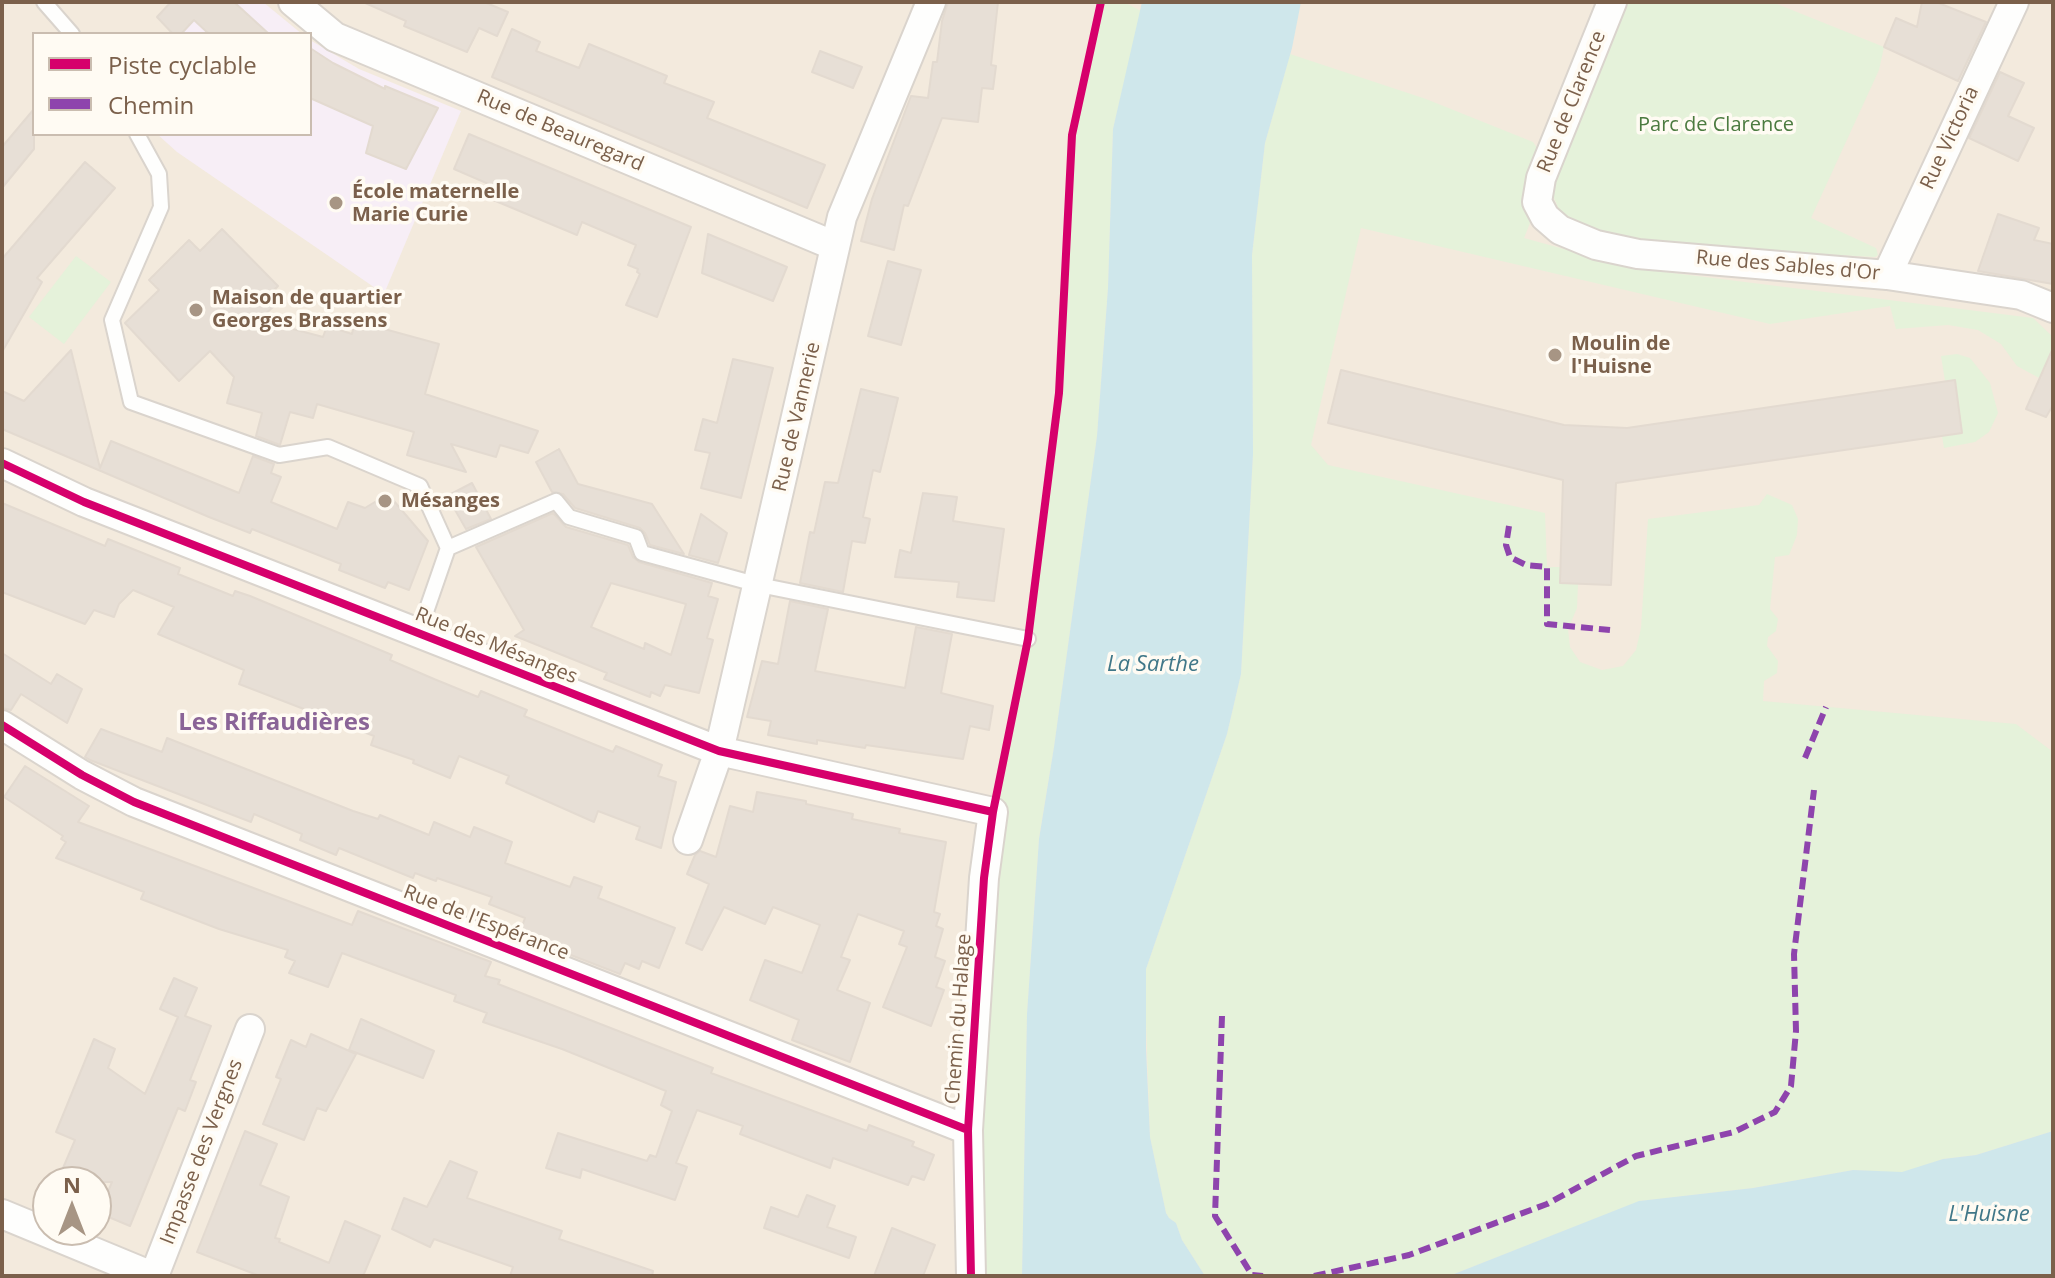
<!DOCTYPE html>
<html>
<head>
<meta charset="utf-8">
<style>
	body { margin:0 }
	#map { position:relative; width:2055px; height:1278px; overflow:hidden; background:#faf7ef; font-family:"Open Sans",sans-serif }
	canvas { display:block }
	.frame { position:absolute; inset:0; border:4px solid #7b604b; pointer-events:none }
	.legend { position:absolute; left:32px; top:32px; width:280px; height:104px; box-sizing:border-box; background:#fffbf3; border:2px solid #cabdb0; margin:0; padding:10px 14px; list-style:none; font-size:24px; color:#7b604b }
	.legend li { display:flex; align-items:center; gap:16px; height:40px }
	.legend b { width:40px; border:2px solid #cabdb0 }
	.north { position:absolute; left:32px; top:1166px; width:80px; height:80px; box-sizing:border-box; background:#fffbf3; border:2px solid #cabdb0; border-radius:50%; rotate:0deg; font-size:22px; font-weight:700; line-height:32px; text-align:center; color:#7b604b }
	.north::after { content:''; display:block; margin:auto; width:28px; height:36px; background:#a79584; clip-path:polygon(50% 0,100% 100%,50% 72%,0 100%) }
</style>
</head>
<body>
<div id="map">
<canvas width="2055" height="1278"></canvas>
<div class="frame"></div>
<ul class="legend">
<li><b style="height:10px;background:#d6006c"></b>Piste cyclable</li>
<li><b style="height:10px;background:#8e44ad"></b>Chemin</li>
</ul>
<div class="north">N</div>
</div>
<script>
const g = document.querySelector('canvas').getContext('2d');
g.lineJoin = 'round';
function fillPath(path, color) { g.fillStyle = color; g.fill(path, 'evenodd'); }
const toPath = rows => new Path2D(rows.map(r => 'M' + r).join(''));
function trace(path, color, width, dash) { g.strokeStyle = color; g.lineWidth = width; g.lineCap = dash ? 'butt' : 'round'; g.setLineDash(dash || []); g.stroke(path); }
function label(font, color, halo, rows, align = 'center') {
  g.font = font + ' "Open Sans",sans-serif'; g.lineWidth = 7; g.setLineDash([]); g.textBaseline = 'middle'; g.strokeStyle = halo; g.fillStyle = color; for (const [text, x, y, turn = 0] of rows) {
    g.save(); g.translate(x, y); g.rotate((+turn || 0) * Math.PI / 180); g.textAlign = isNaN(turn) ? turn : align; if (halo) g.strokeText(text, 0, 0); g.fillText(text, 0, 0); g.restore();
  }
}
fillPath(toPath([
	[2,2,2053,2,2053,1197,1767,1276,2,1276],
	[34,34,310,34,310,134,34,134],
	[48,1182,96,1182,96,1230,48,1230]
]), '#f3eadd');
fillPath(toPath([
	[209,2,263,2,302,34,181,34],
	[310,40,359,69,461,111,384,294,177,152,157,134,310,134]
]), '#f7eef6');
fillPath(toPath([
	[1101,2,1124,2,1141,11,1113,129,1108,288,1097,436,1054,747,1039,838,1027,1014,1022,1276,971,1276,993,812,1028,639,1059,393,1072,135],
	[1619,2,1772,2,1884,47,1879,70,1811,218,1876,248,1878,255,1875,257,1636,244,1565,224,1551,191],
	[1290,54,1426,99,1533,142,1537,148,1525,178,1530,223,1524,238,1633,268,2033,318,2053,337,2053,362,2041,379,2017,366,2001,344,1978,330,1948,325,1896,329,1890,306,1770,324,1361,228,1311,445,1328,465,1545,513,1547,567,1560,567,1560,583,1578,584,1577,608,1568,629,1570,647,1580,662,1602,670,1623,666,1636,650,1641,628,1648,519,1759,505,1767,494,1792,505,1798,519,1797,535,1789,555,1775,557,1770,609,1778,619,1776,631,1768,637,1767,646,1778,661,1777,673,1764,681,1763,701,2016,724,2053,752,2053,1131,1976,1155,1943,1159,1902,1173,1853,1170,1753,1188,1640,1201,1449,1276,1205,1276,1182,1240,1176,1223,1169,1218,1166,1213,1150,1137,1146,1022,1146,969,1227,734,1241,674,1253,454,1252,255,1265,143],
	[76,256,111,282,64,344,29,317],
	[1957,354,1970,358,1990,383,1998,413,1989,432,1975,442,1944,448,1942,436,1962,432,1955,381,1945,381,1941,356]
]), '#e5f2da');
fillPath(toPath([
	[1142,2,1301,2,1292,48,1265,143,1252,255,1253,454,1241,674,1227,734,1146,969,1146,1048,1150,1137,1166,1213,1169,1218,1176,1223,1182,1240,1205,1276,1022,1276,1027,1014,1039,839,1054,747,1097,436,1108,288,1113,129],
	[2053,1131,2053,1276,1449,1276,1639,1201,1753,1188,1853,1170,1902,1172,1943,1159,1976,1155]
]), '#cfe7eb');
const building = toPath([
	[171,2,234,2,269,34,209,34,194,20,181,34,173,34,157,17,171,2],
	[363,2,484,2,508,12,497,36,479,28,467,52,404,26,406,21,363,2],
	[948,2,998,2,991,65,996,66,993,89,982,88,978,122,942,118,908,206,904,205,894,250,861,241,872,199,911,96,928,98,933,62,937,62,942,21,948,2],
	[1922,2,1936,2,1986,22,1958,81,1884,47,1896,18,1917,27,1922,2],
	[512,29,540,42,536,51,579,68,589,44,667,76,664,83,714,102,707,118,825,165,807,208,492,77,512,29],
	[310,48,333,63,385,89,385,86,438,108,406,169,366,153,373,126,310,98,310,48],
	[820,51,862,67,853,88,812,72,820,51],
	[2000,72,2024,83,2008,116,2034,128,2018,161,1969,138,2000,72],
	[34,109,34,149,2,188,2,147,34,109],
	[469,134,691,227,657,317,626,305,640,274,637,272,638,269,628,265,636,245,582,222,577,235,486,197,491,185,454,169,469,134],
	[85,162,115,188,37,278,42,282,2,352,2,259,85,162],
	[1998,214,2039,228,2034,240,2053,244,2053,284,1978,271,1998,214],
	[222,229,278,286,267,297,275,305,259,320,323,337,327,326,352,334,355,321,439,344,425,394,538,431,528,453,500,445,496,457,451,444,466,472,407,455,414,432,317,404,313,418,290,412,280,445,256,436,262,413,227,403,234,377,210,351,179,381,125,323,159,290,149,280,189,240,200,251,222,229],
	[708,234,787,267,773,301,702,273,708,234],
	[888,261,921,270,901,345,868,336,888,261],
	[2053,348,2053,405,2046,417,2026,409,2053,348],
	[71,350,100,468,111,441,239,493,253,456,274,464,271,473,281,477,271,502,337,529,348,502,365,508,388,494,428,541,409,590,388,582,385,588,339,570,341,564,252,529,250,533,209,517,2,429,2,391,24,401,71,350],
	[733,359,773,368,741,498,701,488,710,453,695,450,703,419,717,423,733,359],
	[1341,370,1564,425,1627,428,1955,380,1962,433,1616,483,1611,585,1560,583,1563,480,1328,423,1341,370],
	[861,389,898,398,880,472,873,470,863,517,870,519,865,543,852,541,843,592,800,583,810,532,814,533,825,482,838,483,861,389],
	[559,449,578,484,652,504,684,554,650,545,645,533,640,528,575,508,563,494,552,492,536,462,559,449],
	[472,483,491,519,466,529,447,496,472,483],
	[923,493,957,497,953,521,1004,529,994,601,957,597,959,582,895,577,900,550,911,553,923,493],
	[2,503,105,546,108,539,180,568,178,574,233,596,235,591,250,596,392,655,390,660,434,679,478,697,481,691,527,710,524,716,613,752,616,746,662,765,658,776,676,782,661,848,636,839,640,827,598,811,594,822,506,783,509,776,459,756,450,778,413,763,414,760,371,745,374,736,239,684,244,670,158,634,174,607,133,590,119,604,114,617,94,610,85,624,2,592,2,503],
	[553,513,566,527,628,545,633,557,639,562,712,583,708,596,718,599,707,638,713,640,699,693,665,685,660,696,651,692,650,697,604,679,607,673,515,636,524,630,476,547,553,513],
	[611,583,686,604,671,655,645,643,644,649,591,627,611,583],
	[701,514,727,533,718,563,689,555,701,514],
	[790,601,828,609,815,671,905,688,916,627,952,634,941,693,993,706,989,730,970,726,963,759,866,745,865,748,817,740,817,744,768,735,771,721,747,717,762,661,778,664,790,601],
	[2,653,51,684,57,674,82,689,67,723,21,694,11,710,2,708,2,653],
	[101,729,162,752,167,738,353,811,378,819,380,815,429,835,434,822,470,837,474,827,512,842,505,863,570,887,574,877,602,887,598,898,675,928,659,968,642,961,639,969,625,963,620,974,519,935,525,918,489,904,492,897,437,878,436,881,415,873,413,878,339,848,336,855,300,840,302,834,254,814,251,822,90,760,85,757,101,729],
	[25,766,89,806,78,822,352,925,358,911,397,926,491,962,485,976,500,980,498,984,713,1068,711,1073,867,1131,869,1125,914,1142,912,1146,934,1155,924,1180,912,1176,908,1185,833,1158,830,1168,740,1134,743,1126,697,1110,676,1163,687,1167,675,1200,582,1169,580,1178,546,1168,558,1133,647,1161,650,1155,656,1157,672,1111,661,1105,666,1091,562,1049,483,1022,487,1013,454,1001,456,995,342,953,328,987,289,973,295,961,285,957,288,950,219,929,141,899,144,892,56,858,66,842,61,839,63,836,4,797,25,766],
	[757,792,806,801,806,804,853,814,852,819,900,829,899,833,946,842,934,912,940,914,936,926,943,929,935,957,945,961,936,987,944,990,931,1026,883,1007,907,947,899,944,904,931,858,914,841,957,850,960,837,990,870,1003,850,1062,792,1040,799,1020,750,1000,765,960,802,973,820,925,773,907,765,924,724,907,702,950,686,943,709,884,687,874,695,855,700,851,716,857,730,806,753,812,757,792],
	[174,978,197,988,185,1016,211,1026,190,1080,196,1082,185,1111,178,1108,130,1226,99,1213,112,1182,57,1182,75,1140,56,1132,94,1039,115,1049,108,1068,145,1094,178,1017,160,1009,174,978],
	[361,1019,434,1051,423,1078,349,1050,361,1019],
	[311,1034,356,1054,326,1111,317,1108,304,1140,263,1124,281,1079,276,1077,291,1040,306,1047,311,1034],
	[245,1131,277,1144,260,1185,289,1197,275,1238,280,1239,279,1242,329,1263,345,1221,380,1236,363,1276,260,1276,197,1252,245,1131],
	[450,1161,477,1172,467,1198,562,1231,559,1239,653,1271,652,1276,510,1276,513,1267,434,1239,430,1247,392,1229,404,1198,427,1207,450,1161],
	[807,1195,835,1206,827,1227,856,1237,849,1258,764,1228,771,1207,798,1217,807,1195],
	[892,1228,935,1245,923,1276,874,1276,892,1228]
]);
fillPath(building, '#e7dfd6');
trace(building, '#e3dad0', 2);
const service = toPath([
	[44,2,72,34],
	[137,134,159,174,161,207,112,320,131,402,279,455,328,447,420,486,448,548],
	[419,632,448,548,556,501,569,517,636,537,642,553,759,585,1028,639]
]);
const minor = toPath([
	[293,2,335,37,835,246],
	[1612,2,1541,178,1537,202,1545,217,1560,230,1596,245,1638,254,1887,275,2021,295,2053,308],
	[1887,275,2014,2],
	[2,463,84,502,719,751,993,812,984,878,968,1130,971,1276],
	[2,725,82,775,134,802,968,1130],
	[688,840,719,751,842,217,931,2],
	[2,1214,152,1276],
	[154,1276,250,1029]
]);
trace(service, '#dad4cd', 18);
trace(minor, '#dad4cd', 32);
trace(service, '#fefefd', 14);
trace(minor, '#fefefd', 28);
trace(toPath([
	[1509,526,1506,545,1510,557,1526,565,1547,567,1547,624,1610,630],
	[1805,758,1826,707],
	[1222,1016,1215,1216,1252,1275,1263,1276],
	[1314,1276,1409,1255,1547,1204,1636,1156,1734,1132,1775,1112,1791,1086,1796,1031,1794,954,1814,790]
]), '#8e44ad', 6, [12, 6]);
trace(toPath([
	[2,463,84,502,719,751,993,812],
	[2,725,82,775,134,802,968,1130],
	[971,1276,968,1130,984,878,993,812,1028,639,1059,393,1072,135,1101,2]
]), '#d6006c', 8);
for (const [x, y, r, color] of [
	[336,203,8,"#a79584"],
	[196,310,8,"#a79584"],
	[1555,355,8,"#a79584"],
	[385,501,8,"#a79584"]
]) { const dot = new Path2D(); dot.arc(x, y, r, 0, 2 * Math.PI); g.fillStyle = color; g.fill(dot); trace(dot, '#fffbf3', 3); }
label('20px', '#7b604b', '#fffbf3', [
	["Rue de Clarence",1572,102,-68],
	["Rue de Beauregard",560,131,23],
	["Rue Victoria",1950,138,-65],
	["Rue des Sables d'Or",1788,266,5],
	["Rue de Vannerie",797,417,-77],
	["Rue des Mésanges",496,646,22],
	["Rue de l'Espérance",486,923,21],
	["Chemin du Halage",959,1019,-86],
	["Impasse des Vergnes",202,1152,-69]
]);
label('20px', '#4c7b40', '#fffbf3', [
	["Parc de Clarence",1716,125]
]);
label('bold 20px', '#7b604b', '#fffbf3', [
	["École maternelle",352,192],
	["Marie Curie",352,215],
	["Maison de quartier",212,298],
	["Georges Brassens",212,321],
	["Moulin de",1571,344],
	["l'Huisne",1571,367],
	["Mésanges",401,501]
], 'left');
label('italic 22px', '#407788', '#fffbf3', [
	["La Sarthe",1153,665],
	["L'Huisne",1989,1215]
]);
label('bold 24px', '#8a6497', '#fffbf3', [
	["Les Riffaudières",274,723]
]);
</script>
</body>
</html>
